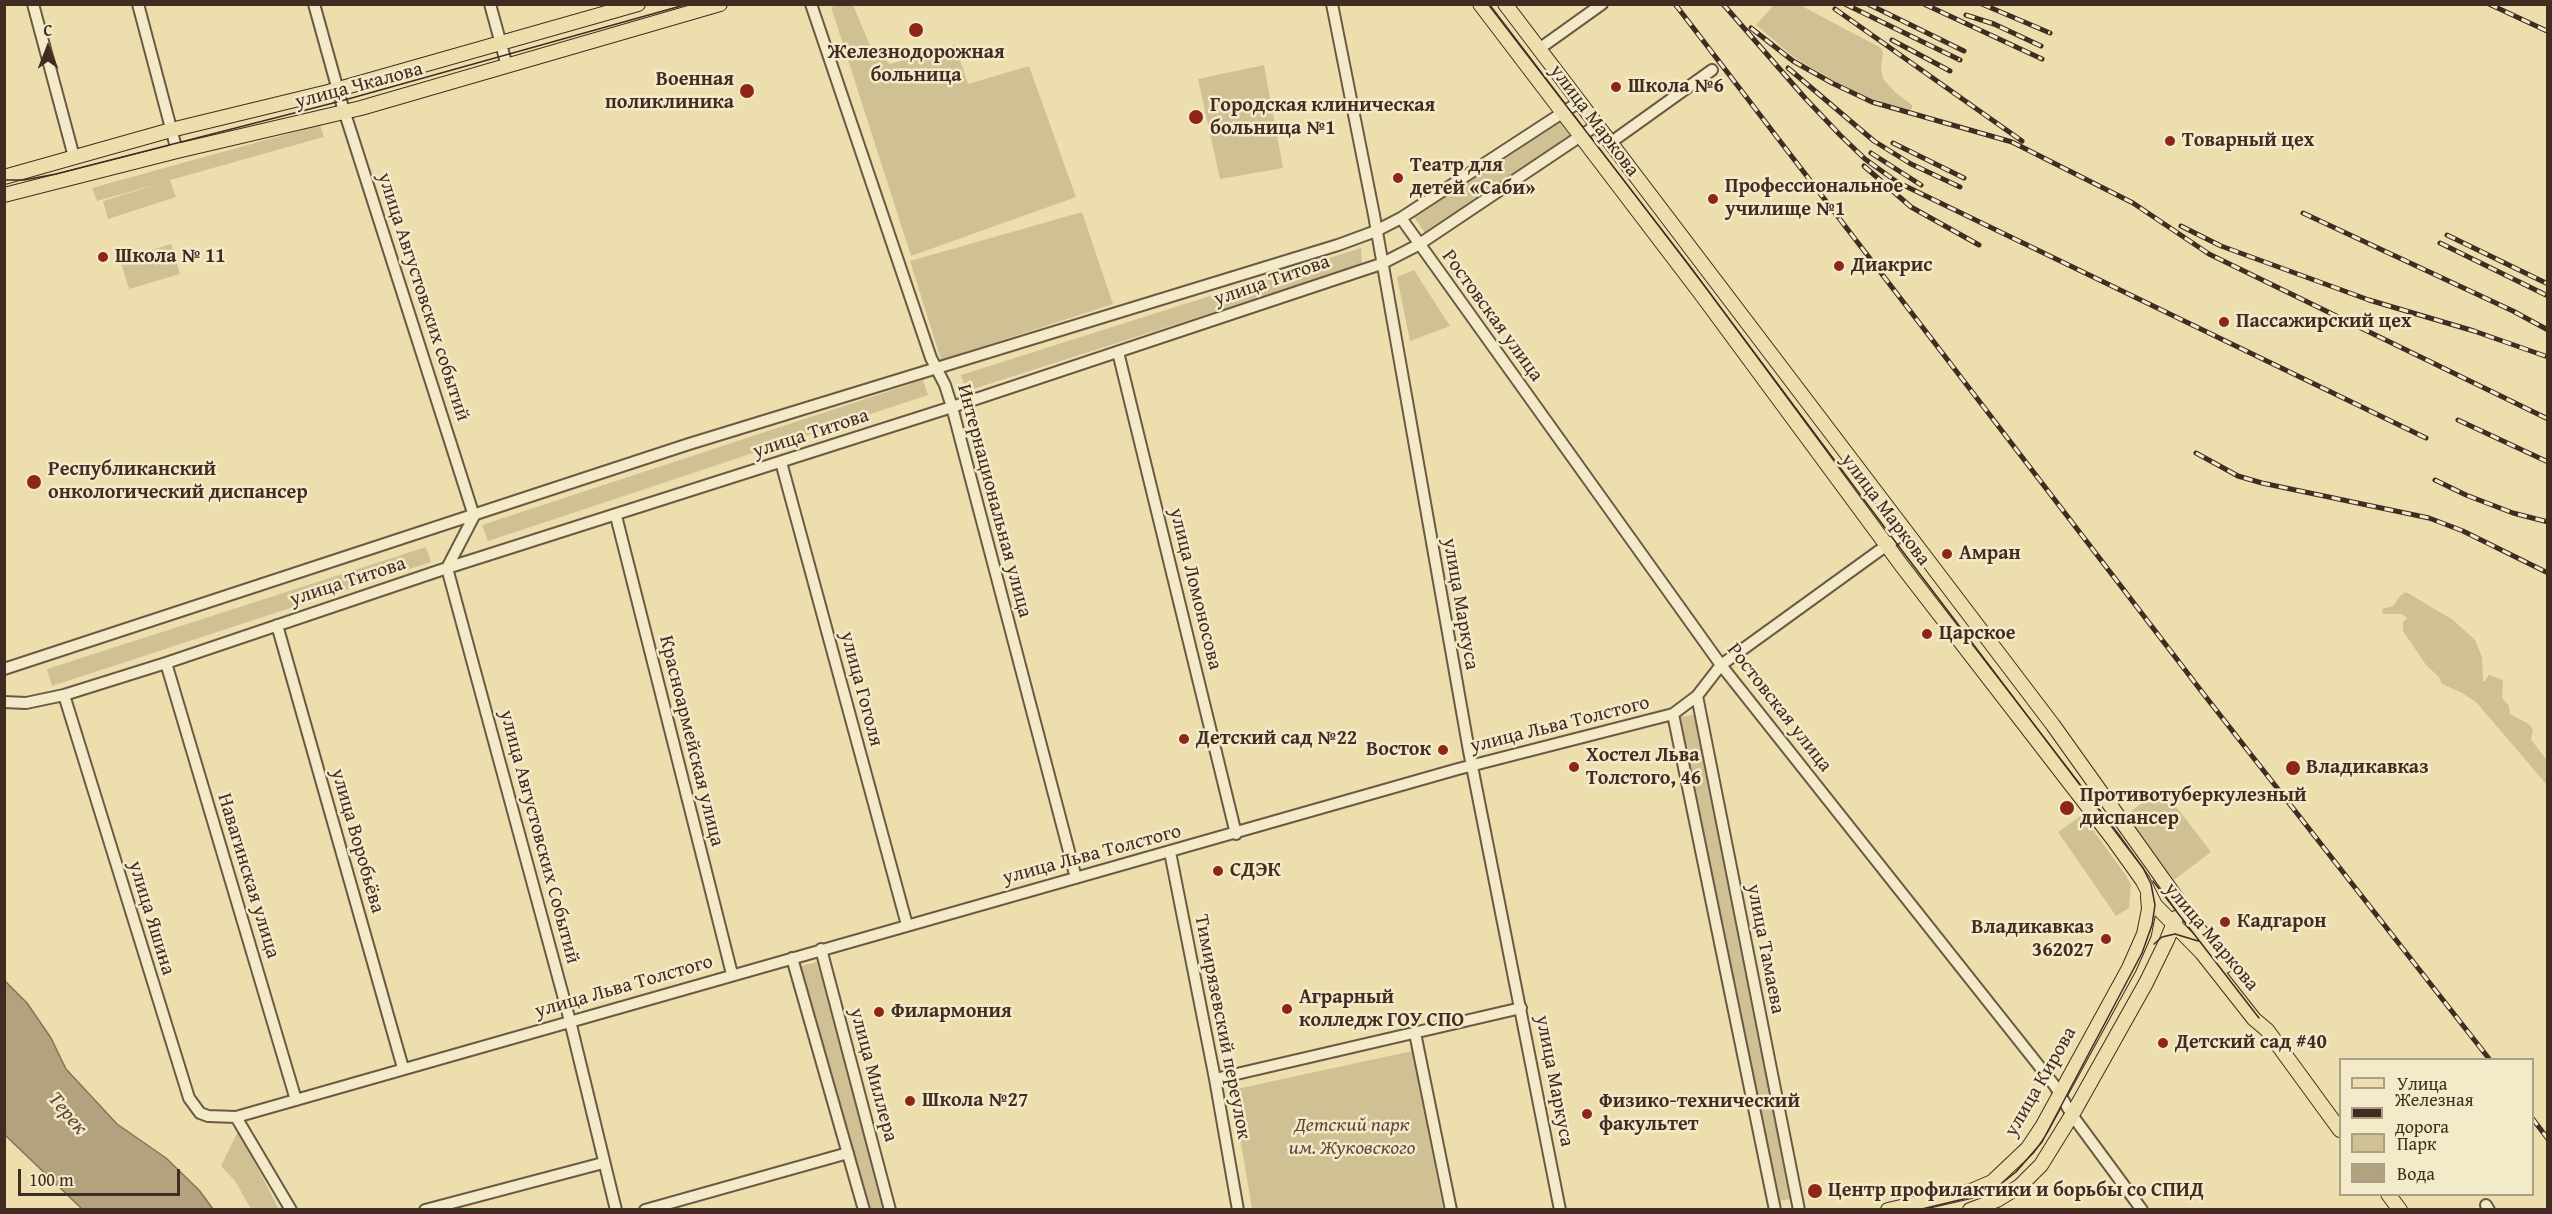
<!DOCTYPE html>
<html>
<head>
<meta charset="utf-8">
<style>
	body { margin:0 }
	#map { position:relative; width:2552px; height:1214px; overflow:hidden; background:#eddfad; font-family:"Gentium Book Plus",serif }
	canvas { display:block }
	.frame { position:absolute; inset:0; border:6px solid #402c21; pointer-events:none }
	.legend { position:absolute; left:2339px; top:1058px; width:195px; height:138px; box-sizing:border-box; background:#f3eaca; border:2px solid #ab9e86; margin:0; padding:8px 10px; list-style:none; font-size:18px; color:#402c21 }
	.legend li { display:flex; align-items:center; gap:12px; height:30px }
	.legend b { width:30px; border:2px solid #ab9e86 }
	.north { position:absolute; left:18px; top:18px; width:60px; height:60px; -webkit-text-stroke:4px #f3eaca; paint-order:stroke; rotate:0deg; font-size:16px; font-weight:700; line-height:24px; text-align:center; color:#402c21 }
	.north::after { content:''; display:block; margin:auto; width:21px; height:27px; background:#402c21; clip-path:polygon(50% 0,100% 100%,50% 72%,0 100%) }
	.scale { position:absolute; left:18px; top:1169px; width:162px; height:27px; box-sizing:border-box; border:3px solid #402c21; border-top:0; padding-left:8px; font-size:18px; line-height:21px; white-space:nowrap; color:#402c21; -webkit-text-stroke:4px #f3eaca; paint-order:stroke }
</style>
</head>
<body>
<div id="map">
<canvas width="2552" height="1214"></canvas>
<div class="frame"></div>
<ul class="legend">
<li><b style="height:8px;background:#eddfad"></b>Улица</li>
<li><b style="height:8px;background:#402c21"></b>Железная дорога</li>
<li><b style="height:16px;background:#d0c195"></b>Парк</li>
<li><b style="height:16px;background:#b2a27d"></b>Вода</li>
</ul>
<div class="north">С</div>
<div class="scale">100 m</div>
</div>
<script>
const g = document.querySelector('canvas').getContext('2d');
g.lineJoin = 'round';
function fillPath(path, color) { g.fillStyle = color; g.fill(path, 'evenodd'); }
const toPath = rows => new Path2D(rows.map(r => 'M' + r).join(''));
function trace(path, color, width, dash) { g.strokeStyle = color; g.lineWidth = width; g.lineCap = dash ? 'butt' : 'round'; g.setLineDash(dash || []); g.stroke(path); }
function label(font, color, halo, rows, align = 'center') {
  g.font = font + ' "Gentium Book Plus",serif'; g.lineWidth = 5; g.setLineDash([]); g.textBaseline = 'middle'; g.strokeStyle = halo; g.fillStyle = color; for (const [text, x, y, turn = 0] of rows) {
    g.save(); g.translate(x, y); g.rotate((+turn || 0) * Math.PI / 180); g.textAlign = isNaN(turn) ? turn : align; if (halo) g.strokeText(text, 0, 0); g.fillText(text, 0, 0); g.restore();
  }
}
fillPath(toPath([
	[841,5,853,5,871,48,890,64,955,45,968,84,1029,66,1076,197,911,256,831,7],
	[1774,5,1800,5,1881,48,1883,52,1881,68,1883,79,1895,92,1912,105,1912,109,1907,111,1872,99,1834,81,1795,58,1756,25],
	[1264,65,1283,168,1220,179,1198,79],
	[1563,121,1574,136,1425,233,1414,217],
	[320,125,324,137,170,180,176,197,108,219,103,201,162,183,97,201,92,188],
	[1082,212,1113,304,941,360,910,261],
	[171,244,180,274,129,289,120,260],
	[1361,248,1362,264,1345,270,967,391,961,375],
	[1414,270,1450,326,1410,341,1397,277],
	[923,380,928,395,488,541,482,525],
	[426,547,431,562,52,686,47,669],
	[2406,592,2453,620,2475,640,2482,657,2483,681,2485,681,2489,675,2503,680,2502,698,2509,706,2510,714,2529,724,2533,730,2531,739,2547,761,2547,785,2476,702,2462,693,2442,684,2439,677,2426,665,2403,631,2403,622,2407,618,2402,614,2383,614,2382,609,2393,606,2401,595],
	[1695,714,1791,1199,1777,1201,1681,717],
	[2162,788,2211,852,2174,880,2126,815],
	[2082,815,2125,874,2131,885,2129,908,2116,916,2058,832],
	[817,962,885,1209,868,1209,801,966],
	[1412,1051,1443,1209,1252,1209,1232,1090],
	[238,1131,279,1209,251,1209,235,1181,221,1166]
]), '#d0c195');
const water = toPath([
	[4,980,27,1003,51,1038,66,1069,117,1124,166,1158,199,1190,213,1209,82,1209,5,1135,4,980]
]);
fillPath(water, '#b2a27d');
trace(water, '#847358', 1.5);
const minor = toPath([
	[33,4,74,157],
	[138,4,177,151],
	[314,4,341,101,474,516,447,568,570,1021,616,1210],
	[490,4,507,66],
	[811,4,931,358,945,385,952,407,1076,878],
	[1332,4,1374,215,1469,751,1560,1210],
	[1539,49,1602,4],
	[1610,143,1712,70],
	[1401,218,1721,665,2055,1086,2072,1115,2142,1210],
	[1118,352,1236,834],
	[781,462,907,925],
	[616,516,732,974],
	[277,625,403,1068],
	[166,663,296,1100],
	[4,669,689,444,1338,245,1376,231,1401,218,1579,102],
	[64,695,189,1098,200,1113,208,1116,236,1117,1458,769,1673,714,1697,696,1721,665,1905,532],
	[1697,696,1799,1210],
	[4,702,26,703,64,695,166,663,447,568,952,407,1381,264,1418,245,1597,125],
	[1673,714,1775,1210],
	[1170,852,1215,1079,1238,1210],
	[821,949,890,1210],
	[792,958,864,1210],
	[1415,1033,1451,1210],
	[1215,1079,1521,1008],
	[236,1117,291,1210],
	[2486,1205,2489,1210],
	[425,1210,603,1163],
	[645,1210,848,1153]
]);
const major = toPath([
	[1480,4,1701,294,1902,566,2113,839,2143,881,2155,905,2202,953,2254,1019,2267,1030,2340,1130],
	[1505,4,2053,725,2225,966],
	[4,177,171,130,328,92,638,4],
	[4,195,177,151,361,108,720,4],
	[2388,1194,2400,1210],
	[1888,1210,1971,1191,1992,1182,2028,1148,2042,1127,2129,968,2144,934,2149,909,2148,896],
	[1970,1210,1997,1200,2020,1186,2041,1165,2072,1115,2146,983,2167,940,2176,918]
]);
trace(minor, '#6b5944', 14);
trace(major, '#402c21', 16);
trace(minor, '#f3eaca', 10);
trace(major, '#eddfad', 14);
trace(toPath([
	[1488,4,1689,265,1894,540,2143,868,2151,884,2155,905,2152,925,2142,953,2042,1142,2016,1172,1997,1187,1976,1196,1918,1210],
	[4,180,24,180,56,174,341,101,688,4],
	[2153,881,2259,1018],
	[2154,944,2162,937,2175,934,2198,941]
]), '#402c21', 1.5);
const rail = toPath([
	[1675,4,2202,692,2490,1060],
	[1723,4,1805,98,1840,135,1865,159,1897,182,2426,438],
	[1845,4,1960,60],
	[1868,4,1964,51],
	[1924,4,2042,59],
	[1982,4,2050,33],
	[2489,4,2547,31],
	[1835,9,2022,141],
	[1966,15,1994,24,2041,46],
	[1751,28,1793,61,1832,83,1872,102,2012,142,2133,203,2209,254,2548,419],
	[1892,40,1950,71],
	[1788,68,1874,141,1911,164,1960,187],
	[1893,143,1964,178],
	[1871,153,1921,185],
	[1864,166,1911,207,1979,245],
	[2303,213,2513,311,2548,330],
	[2181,226,2221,246,2369,300,2474,331,2548,357],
	[2447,235,2548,284],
	[2440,243,2548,296],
	[2458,420,2548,462],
	[2196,453,2238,476,2262,483,2429,518,2463,531,2548,573],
	[2435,480,2466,495,2513,513,2548,522],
	[2532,1118,2548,1139]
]);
trace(rail, '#402c21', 5);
trace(rail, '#f3eaca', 3, [9]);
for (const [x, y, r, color] of [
	[916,30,8,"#8f2418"],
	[1616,87,6,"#8f2418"],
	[747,91,8,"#8f2418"],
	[1196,117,8,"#8f2418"],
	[2170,141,6,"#8f2418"],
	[1398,178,6,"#8f2418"],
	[1713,199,6,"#8f2418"],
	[103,257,6,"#8f2418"],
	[1839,266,6,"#8f2418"],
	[2224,322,6,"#8f2418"],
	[34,482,8,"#8f2418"],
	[1947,554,6,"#8f2418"],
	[1927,634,6,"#8f2418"],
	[1184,739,6,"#8f2418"],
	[1443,750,6,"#8f2418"],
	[1574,767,6,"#8f2418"],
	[2293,768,8,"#8f2418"],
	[2067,808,8,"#8f2418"],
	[1218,871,6,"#8f2418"],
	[2225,922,6,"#8f2418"],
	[2106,939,6,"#8f2418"],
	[1287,1009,6,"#8f2418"],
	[879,1012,6,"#8f2418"],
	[2163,1043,6,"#8f2418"],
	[910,1101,6,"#8f2418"],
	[1587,1114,6,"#8f2418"],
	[1815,1191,8,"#8f2418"]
]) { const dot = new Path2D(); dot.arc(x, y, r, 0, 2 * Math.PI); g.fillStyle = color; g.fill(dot); trace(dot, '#f3eaca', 2); }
label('bold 20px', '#402c21', '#f3eaca', [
	["Железнодорожная",916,53,"center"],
	["больница",916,76,"center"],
	["Военная",734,80,"right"],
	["поликлиника",734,103,"right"],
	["Школа №6",1628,87],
	["Городская клиническая",1210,106],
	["больница №1",1210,129],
	["Товарный цех",2182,141],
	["Театр для",1410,166],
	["детей «Саби»",1410,189],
	["Профессиональное",1725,187],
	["училище №1",1725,210],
	["Школа № 11",115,257],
	["Диакрис",1851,266],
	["Пассажирский цех",2236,322],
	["Республиканский",48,470],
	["онкологический диспансер",48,493],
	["Амран",1959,554],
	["Царское",1939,634],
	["Детский сад №22",1196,739],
	["Восток",1431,750,"right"],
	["Хостел Льва",1586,756],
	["Толстого, 46",1586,779],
	["Владикавказ",2306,768],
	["Противотуберкулезный",2080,796],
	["диспансер",2080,819],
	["СДЭК",1230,871],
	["Кадгарон",2237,922],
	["Владикавказ",2094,928,"right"],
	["362027",2094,951,"right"],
	["Аграрный",1299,998],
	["колледж ГОУ СПО",1299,1021],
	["Филармония",891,1012],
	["Детский сад #40",2175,1043],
	["Школа №27",922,1101],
	["Физико-технический",1599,1102],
	["факультет",1599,1125],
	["Центр профилактики и борьбы со СПИД",1828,1191]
], 'left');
label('20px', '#402c21', '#f3eaca', [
	["улица Чкалова",359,86,-15],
	["улица Маркова",1594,121,53],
	["улица Титова",1272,281,-19],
	["улица Августовских событий",423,297,72],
	["Ростовская улица",1492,316,54],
	["улица Титова",811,434,-18],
	["Интернациональная улица",994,501,75],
	["улица Маркова",1885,510,53],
	["улица Титова",348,582,-18],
	["улица Ломоносова",1195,589,76],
	["улица Маркуса",1460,604,80],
	["улица Гоголя",861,689,75],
	["Ростовская улица",1779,708,52],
	["улица Льва Толстого",1560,725,-14],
	["Красноармейская улица",691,741,76],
	["улица Августовских Событий",539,837,75],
	["улица Воробьёва",357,841,74],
	["улица Льва Толстого",1092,855,-15],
	["Навагинская улица",248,876,73],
	["улица Яшина",151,918,73],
	["улица Маркова",2211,937,50],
	["улица Тамаева",1765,949,79],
	["улица Льва Толстого",624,987,-16],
	["Тимирязевский переулок",1222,1027,79],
	["улица Миллера",873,1075,75],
	["улица Маркуса",1554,1081,79],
	["улица Кирова",2041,1082,-60]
]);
label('italic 20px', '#5d4a38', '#f3eaca', [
	["Детский парк",1352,1126],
	["им. Жуковского",1352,1149]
]);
label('italic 21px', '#5c4a38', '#f3eaca', [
	["Терек",67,1114,50]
]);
</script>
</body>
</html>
